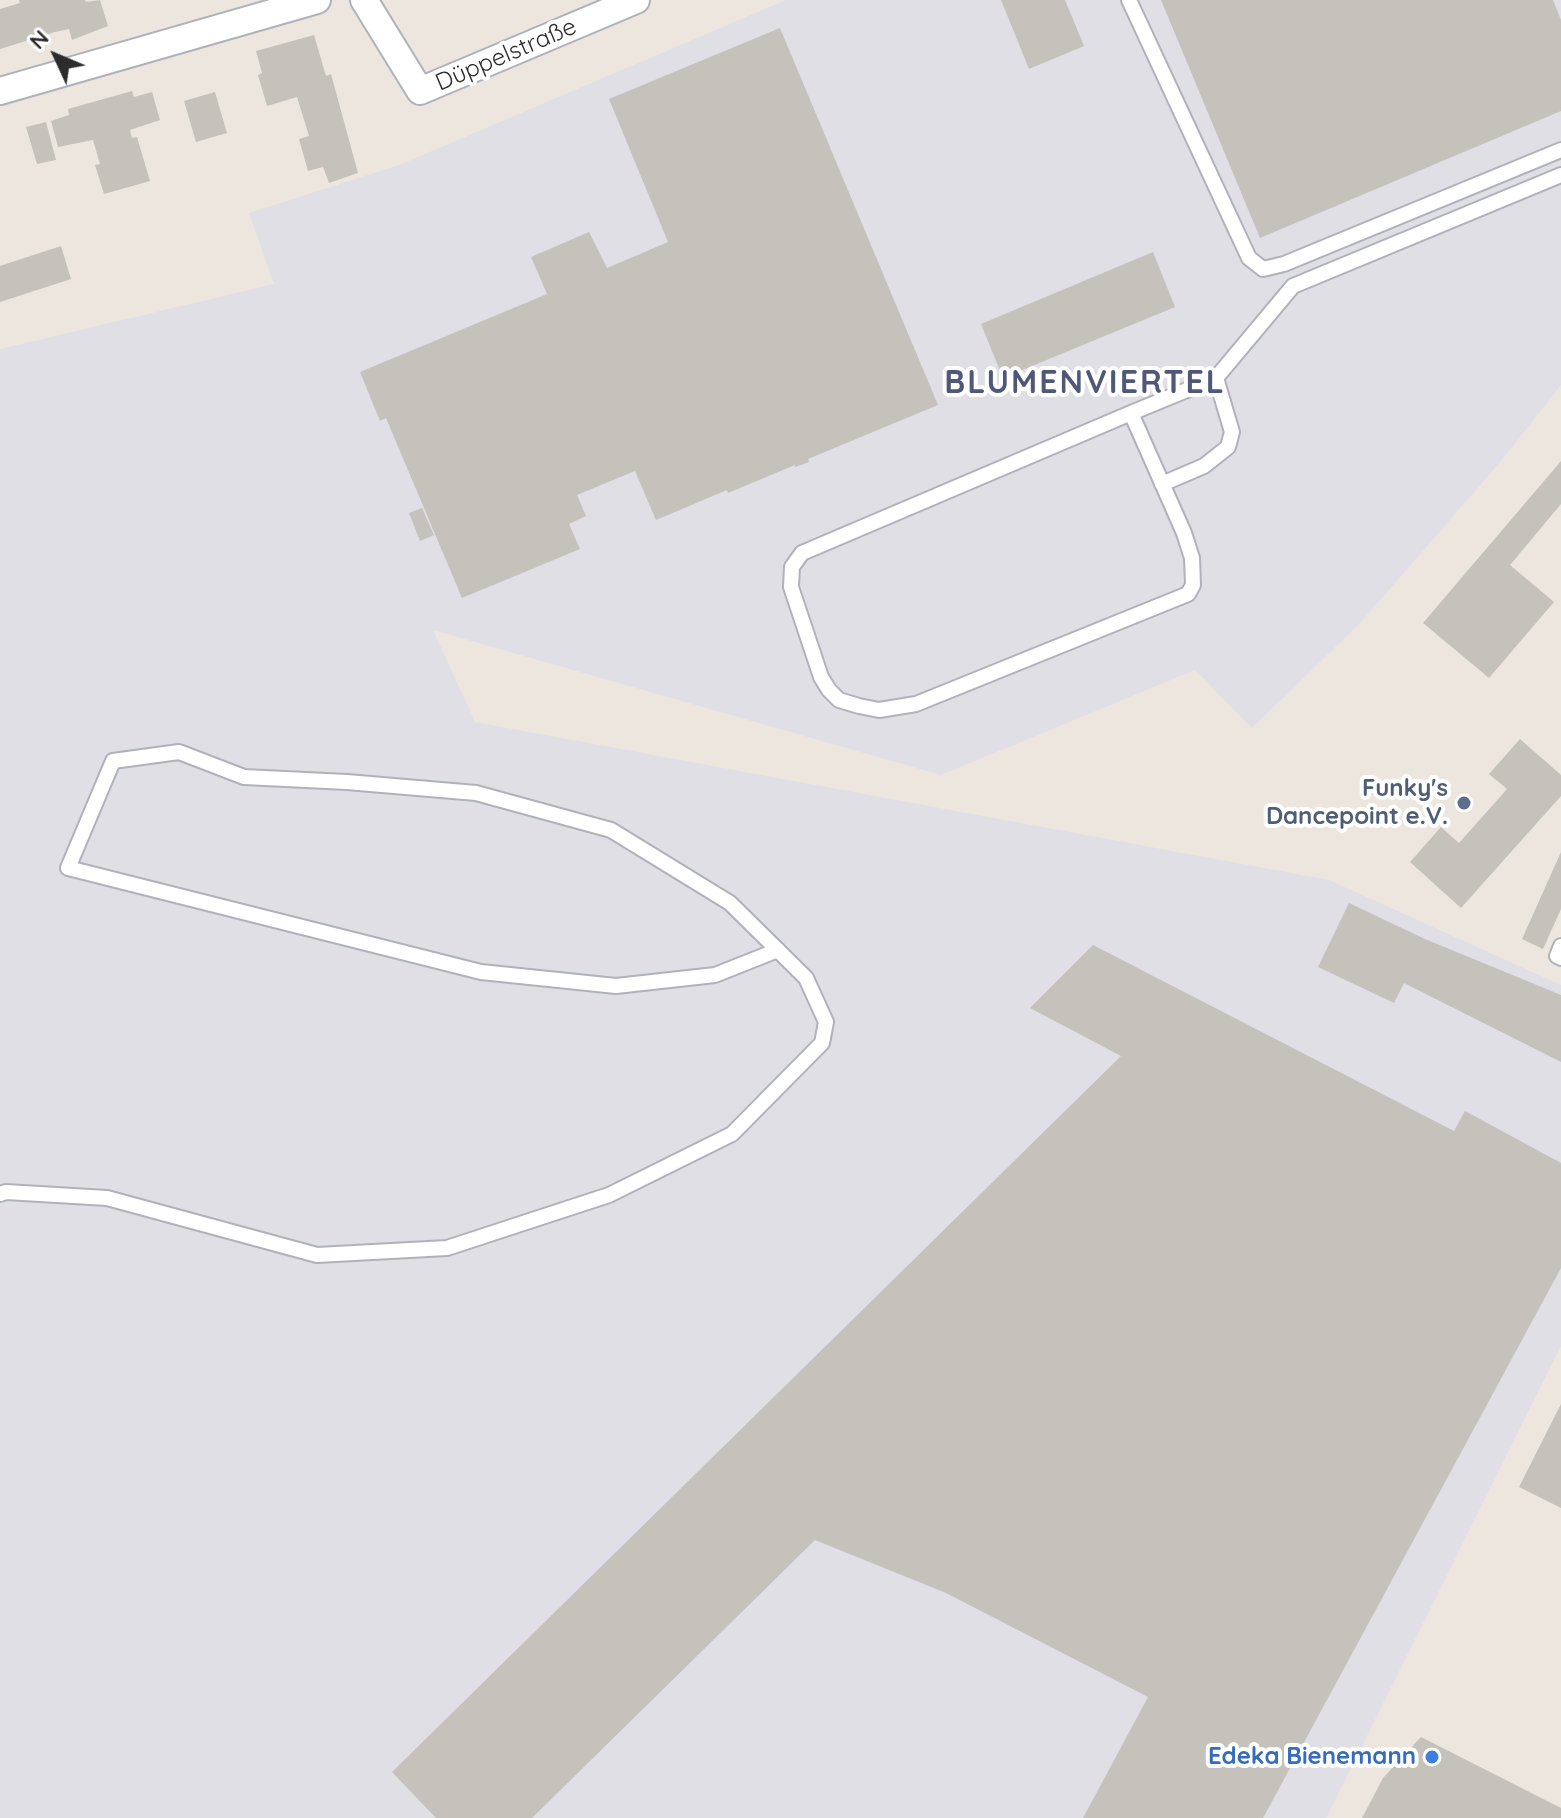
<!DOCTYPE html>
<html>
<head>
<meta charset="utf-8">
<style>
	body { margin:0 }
	#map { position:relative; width:1561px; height:1818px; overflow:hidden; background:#ece6df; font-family:Quicksand,sans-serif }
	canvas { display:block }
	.north { position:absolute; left:16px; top:16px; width:80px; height:80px; -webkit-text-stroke:6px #fff; paint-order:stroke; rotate:314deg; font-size:22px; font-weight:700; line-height:32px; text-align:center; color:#2c2c2c }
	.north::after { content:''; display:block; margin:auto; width:28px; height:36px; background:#2c2c2c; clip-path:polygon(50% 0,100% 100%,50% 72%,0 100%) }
</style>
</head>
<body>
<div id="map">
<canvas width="1561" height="1818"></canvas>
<div class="north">N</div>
</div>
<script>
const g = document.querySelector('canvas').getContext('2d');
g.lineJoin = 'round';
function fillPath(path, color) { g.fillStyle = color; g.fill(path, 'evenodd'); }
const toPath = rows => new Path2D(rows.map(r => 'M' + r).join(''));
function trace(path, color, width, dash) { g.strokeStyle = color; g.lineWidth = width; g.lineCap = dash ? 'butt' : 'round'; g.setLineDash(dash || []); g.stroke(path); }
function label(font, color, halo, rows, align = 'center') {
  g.font = font + ' Quicksand,sans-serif'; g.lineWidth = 8; g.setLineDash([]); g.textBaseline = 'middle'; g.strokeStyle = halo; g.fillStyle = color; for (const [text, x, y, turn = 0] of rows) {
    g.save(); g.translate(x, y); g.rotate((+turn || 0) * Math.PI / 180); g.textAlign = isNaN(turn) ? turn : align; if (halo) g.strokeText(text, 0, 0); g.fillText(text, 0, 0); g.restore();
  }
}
fillPath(toPath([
	[786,0,1561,0,1561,385,1501,461,1362,621,1252,728,1195,670,941,775,433,630,475,722,1329,880,1561,985,1561,1346,1326,1818,0,1818,0,349,274,284,249,213,399,165]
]), '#e1dfe6');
fillPath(toPath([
	[19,0,85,0,86,2,100,0,108,26,72,40,69,29,55,32,0,49,0,9,20,3],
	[1001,0,1065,0,1084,46,1029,69],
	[1161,0,1553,0,1561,20,1561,111,1260,238],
	[780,28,938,405,808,459,809,462,795,467,795,465,728,493,727,490,656,520,635,471,577,495,586,516,569,524,580,549,462,598,386,418,380,421,360,372,547,294,531,257,589,232,607,268,668,242,609,99],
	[314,35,326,76,331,74,358,173,329,183,323,167,308,171,299,139,309,136,297,97,267,106,258,75,262,73,256,51],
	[132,91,134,97,152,92,160,120,130,130,132,138,137,137,150,181,104,194,95,165,100,164,93,140,58,147,51,121,69,115,68,109],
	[215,92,227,133,196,142,184,101],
	[46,122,56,160,37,164,26,127],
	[61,246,71,279,0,302,0,266],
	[1153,252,1175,307,1003,378,981,324],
	[1561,461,1561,504,1510,565,1554,602,1489,678,1423,623],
	[422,508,434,535,420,541,409,513],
	[1520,739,1561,775,1561,796,1461,908,1410,862,1441,827,1459,843,1507,789,1489,774],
	[1561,852,1561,909,1543,949,1522,939],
	[1349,903,1425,939,1561,995,1561,1062,1404,983,1394,1003,1318,967],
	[1093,945,1454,1131,1465,1111,1561,1163,1561,1268,1263,1818,1083,1818,1148,1697,946,1593,815,1540,532,1818,436,1818,392,1772,1121,1056,1030,1008],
	[1561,1404,1561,1508,1519,1487],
	[1421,1737,1561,1808,1561,1818,1362,1818,1383,1778]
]), '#c5c1bb');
const lane = toPath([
	[1129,0,1249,258,1263,269,1284,264,1561,150],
	[1131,413,1184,533,1192,558,1193,585,1188,594,916,704,879,710,859,706,839,700,829,690,821,677,791,587,792,567,802,553,1131,413,1216,378,1293,286,1561,175],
	[1162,484,1204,466,1228,447,1232,432,1216,378],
	[1561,946,1557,956,1561,958],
	[0,1194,6,1192,107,1198,317,1255,447,1248,609,1195,732,1134,822,1043,826,1022,806,978,730,903,611,830,476,793,347,782,244,777,179,752,113,761,68,868,481,972,616,986,715,975,778,950]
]);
const street = toPath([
	[364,0,420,91,636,0],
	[0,91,317,0]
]);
trace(lane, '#b0b2bb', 18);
trace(street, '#b0b2bb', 30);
trace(lane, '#fff', 14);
trace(street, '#fff', 26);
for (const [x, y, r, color] of [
	[1464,803,8,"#5c6f8a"],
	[1432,1757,8,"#3f7fe0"]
]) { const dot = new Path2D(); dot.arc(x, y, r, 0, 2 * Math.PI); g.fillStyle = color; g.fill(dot); trace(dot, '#fff', 3); }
label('24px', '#2c2c2c', '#fff', [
	["Düppelstraße",506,55,-23]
]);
label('bold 24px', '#4e5e75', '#fff', [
	["Funky's",1448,789],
	["Dancepoint e.V.",1448,817]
], 'right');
label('bold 24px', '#366cbe', '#fff', [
	["Edeka Bienemann",1416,1757]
], 'right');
g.letterSpacing = '2px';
label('bold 32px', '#4f5879', '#fff', [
	["BLUMENVIERTEL",1085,383]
]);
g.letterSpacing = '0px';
</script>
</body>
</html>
